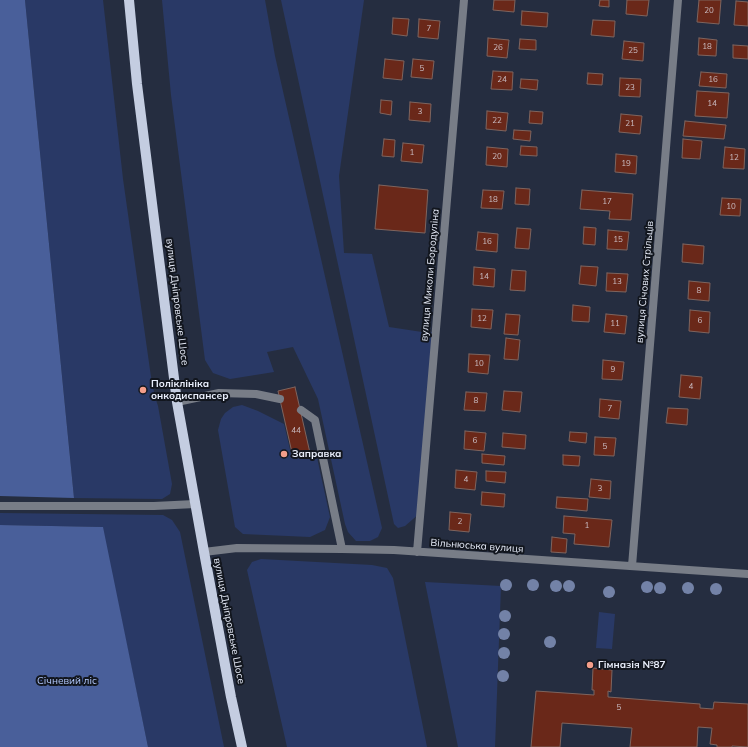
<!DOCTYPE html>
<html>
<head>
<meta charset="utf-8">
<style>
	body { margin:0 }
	canvas { display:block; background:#252d40 }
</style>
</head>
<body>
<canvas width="748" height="747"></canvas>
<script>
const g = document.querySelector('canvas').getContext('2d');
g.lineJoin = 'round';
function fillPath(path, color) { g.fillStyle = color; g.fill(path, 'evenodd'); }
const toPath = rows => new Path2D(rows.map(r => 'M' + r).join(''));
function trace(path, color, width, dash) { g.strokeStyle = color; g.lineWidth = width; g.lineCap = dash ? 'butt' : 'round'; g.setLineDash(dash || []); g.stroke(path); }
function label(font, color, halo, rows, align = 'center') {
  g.font = font + ' Mulish,sans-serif'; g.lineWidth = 4; g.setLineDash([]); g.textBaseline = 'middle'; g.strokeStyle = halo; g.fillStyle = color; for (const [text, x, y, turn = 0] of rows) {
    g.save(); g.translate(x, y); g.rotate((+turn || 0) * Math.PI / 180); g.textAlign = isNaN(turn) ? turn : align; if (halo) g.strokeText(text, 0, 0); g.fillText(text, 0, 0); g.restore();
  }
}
fillPath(toPath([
	[25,0,103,0,123,179,151,377,155,397,158,406,172,484,170,494,162,499,74,498],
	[162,0,265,0,275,56,382,528,378,537,370,541,356,541,348,532,345,524,318,399,293,347,267,352,274,372,230,379,213,373,205,360,171,95],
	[281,0,364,0,339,176,344,253,372,254,389,327,422,332,435,332,420,513,405,526,398,528,394,524],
	[242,405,258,411,284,424,292,458,316,453,330,517,325,530,310,537,243,534,235,527,218,430,221,419,225,413,233,407],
	[0,513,163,515,172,520,180,532,224,747,148,747,102,527,0,525],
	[261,559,372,565,387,568,393,578,427,747,287,747,247,570,252,562],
	[425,582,501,586,495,747,458,747],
	[599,612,615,614,612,649,596,648]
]), '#293966');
fillPath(toPath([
	[0,0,25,0,74,498,0,496],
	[0,525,103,527,148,747,0,747]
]), '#495f9a');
const building = toPath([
	[494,0,515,0,514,12,493,10,494,0],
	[600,0,609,0,609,7,599,6,600,0],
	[627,0,649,0,647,16,626,14,627,0],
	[699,0,721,0,719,24,697,22,699,0],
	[736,1,748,2,748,26,734,25,736,1],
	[522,11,548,13,547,27,521,25,522,11],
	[393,18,409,19,407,36,392,34,393,18],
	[419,19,440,21,438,39,418,37,419,19],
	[593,20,615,21,614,37,591,35,593,20],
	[488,38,509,40,507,58,487,56,488,38],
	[699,38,717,40,716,56,698,55,699,38],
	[520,39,536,40,536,50,519,49,520,39],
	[624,41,644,43,643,61,622,59,624,41],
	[733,45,748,46,748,59,733,58,733,45],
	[385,59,404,61,402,80,383,78,385,59],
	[413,59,434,61,432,79,411,77,413,59],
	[493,71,513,72,512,90,491,89,493,71],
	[701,72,727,74,726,88,699,86,701,72],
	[588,73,603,74,602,85,587,84,588,73],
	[620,78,641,79,640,97,619,96,620,78],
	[521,79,538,80,537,90,520,88,521,79],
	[697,91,729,93,727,118,695,116,697,91],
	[381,100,392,101,391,115,380,113,381,100],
	[410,102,431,104,430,122,409,120,410,102],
	[487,111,508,113,506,131,486,129,487,111],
	[530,111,543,112,542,124,529,123,530,111],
	[621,114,642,116,640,134,619,132,621,114],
	[685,121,726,125,724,139,683,136,685,121],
	[514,130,531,131,530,141,513,139,514,130],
	[384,139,395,140,394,157,382,156,384,139],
	[683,139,702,141,700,159,682,158,683,139],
	[403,143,424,145,422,163,401,161,403,143],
	[521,146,537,147,537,156,520,155,521,146],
	[487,147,508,149,507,167,486,165,487,147],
	[725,147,745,149,744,169,723,168,725,147],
	[616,154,637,156,636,174,615,172,616,154],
	[379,185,428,190,425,233,375,229,379,185],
	[516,188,530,189,529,205,515,204,516,188],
	[483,190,504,191,502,209,481,208,483,190],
	[582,190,633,194,631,220,609,219,610,211,580,209,582,190],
	[722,198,741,199,740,216,720,215,722,198],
	[584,227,596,228,595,245,583,244,584,227],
	[517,228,531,229,529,249,515,248,517,228],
	[608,230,629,232,627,250,607,249,608,230],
	[478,232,498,234,497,252,476,250,478,232],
	[683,244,704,246,703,264,682,262,683,244],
	[581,266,598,267,596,286,579,284,581,266],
	[474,267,495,269,494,287,473,285,474,267],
	[512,270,526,271,525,291,510,290,512,270],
	[607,273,628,274,626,292,606,291,607,273],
	[689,281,710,283,709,301,688,299,689,281],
	[573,305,590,307,589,322,572,321,573,305],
	[472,309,493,310,491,329,471,327,472,309],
	[690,310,710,312,709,333,689,331,690,310],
	[506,314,520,315,518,335,504,334,506,314],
	[606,314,627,316,625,334,604,332,606,314],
	[506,338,520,340,518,360,504,359,506,338],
	[469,354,490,355,488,374,468,372,469,354],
	[603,360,624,362,622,380,602,379,603,360],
	[681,375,702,377,700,399,679,397,681,375],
	[295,387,310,453,293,457,278,391,295,387],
	[504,391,522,392,520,412,502,410,504,391],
	[466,392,487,393,485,411,464,410,466,392],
	[600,399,621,401,619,419,599,417,600,399],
	[668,408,688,409,687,425,666,423,668,408],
	[465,431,486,433,484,451,464,449,465,431],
	[570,432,587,433,586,443,569,441,570,432],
	[503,433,526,435,525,449,502,447,503,433],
	[595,437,616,438,614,456,594,455,595,437],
	[482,454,505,456,504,465,482,463,482,454],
	[563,455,580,456,579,466,563,465,563,455],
	[456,470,477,472,475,490,455,488,456,470],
	[486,471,506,472,505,483,486,481,486,471],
	[591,479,611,481,610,499,589,497,591,479],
	[482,492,505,494,504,507,481,505,482,492],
	[557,497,588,499,587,511,556,508,557,497],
	[450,512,471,514,469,532,449,530,450,512],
	[564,516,612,520,609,547,574,544,575,534,563,533,564,516],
	[552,537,567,539,566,553,551,552,552,537],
	[593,668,612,670,611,692,608,691,608,697,700,704,700,708,713,709,714,702,748,704,748,747,732,746,732,747,717,747,717,745,710,744,712,728,698,727,697,747,630,747,632,728,562,723,560,747,531,747,536,691,594,695,594,690,592,690,593,668]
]);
fillPath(building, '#6a2819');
trace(building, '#7e645e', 1);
trace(toPath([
	[177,402,219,393,256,394,280,399],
	[301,410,315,420,342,549]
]), '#787d87', 8);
trace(toPath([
	[0,506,154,506,195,504],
	[204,552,237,548,342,549,394,550,748,574],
	[417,552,464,0],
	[632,566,678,0]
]), '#787d87', 8);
trace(toPath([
	[129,0,137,84,177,402,204,552,231,697,242,747]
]), '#c4cde1', 10);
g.fillStyle = '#7382a7';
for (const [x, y] of [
	[506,585],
	[533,585],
	[556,586],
	[569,586],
	[647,587],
	[660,588],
	[688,588],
	[716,589],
	[609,592],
	[505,616],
	[504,634],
	[550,642],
	[504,653],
	[503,676]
]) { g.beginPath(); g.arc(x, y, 6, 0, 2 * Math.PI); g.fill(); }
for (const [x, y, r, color] of [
	[143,390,4,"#f49e8a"],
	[284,454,4,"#f49e8a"],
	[590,665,4,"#f49e8a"]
]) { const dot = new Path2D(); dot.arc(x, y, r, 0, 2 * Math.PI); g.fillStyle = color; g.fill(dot); trace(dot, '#12161e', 1.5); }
label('8px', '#c9bcc2', null, [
	["20",709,11],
	["7",429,29],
	["18",707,47],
	["26",498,48],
	["25",633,51],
	["5",422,69],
	["24",502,80],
	["16",713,80],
	["23",630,88],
	["14",712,104],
	["3",420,112],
	["22",497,121],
	["21",630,124],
	["1",412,153],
	["20",497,157],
	["12",734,158],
	["19",626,164],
	["18",493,200],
	["17",607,202],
	["10",731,207],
	["15",618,240],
	["16",487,242],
	["14",484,277],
	["13",617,282],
	["8",699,291],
	["12",482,319],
	["6",700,321],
	["11",615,324],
	["10",479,364],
	["9",613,370],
	["4",691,387],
	["8",476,401],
	["7",610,409],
	["44",296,431],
	["6",475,441],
	["5",605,447],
	["4",466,480],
	["3",600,489],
	["2",460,522],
	["1",587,526],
	["5",619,708]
]);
label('10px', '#e9eefb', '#12161e', [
	["вулиця Миколи Бородуліна",430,275,-85],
	["вулиця Січових Стрільців",645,282,-85],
	["вулиця Дніпровське Шосе",177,302,83],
	["Вільнюська вулиця",477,546,4],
	["вулиця Дніпровське Шосе",229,621,79]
]);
label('bold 10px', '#e9eefb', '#12161e', [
	["Поліклініка",151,384],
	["онкодиспансер",151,396],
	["Заправка",292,454],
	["Гімназія №87",598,665]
], 'left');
label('10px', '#b2c8fc', '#12161e', [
	["Січневий ліс",67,681]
]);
</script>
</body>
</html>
